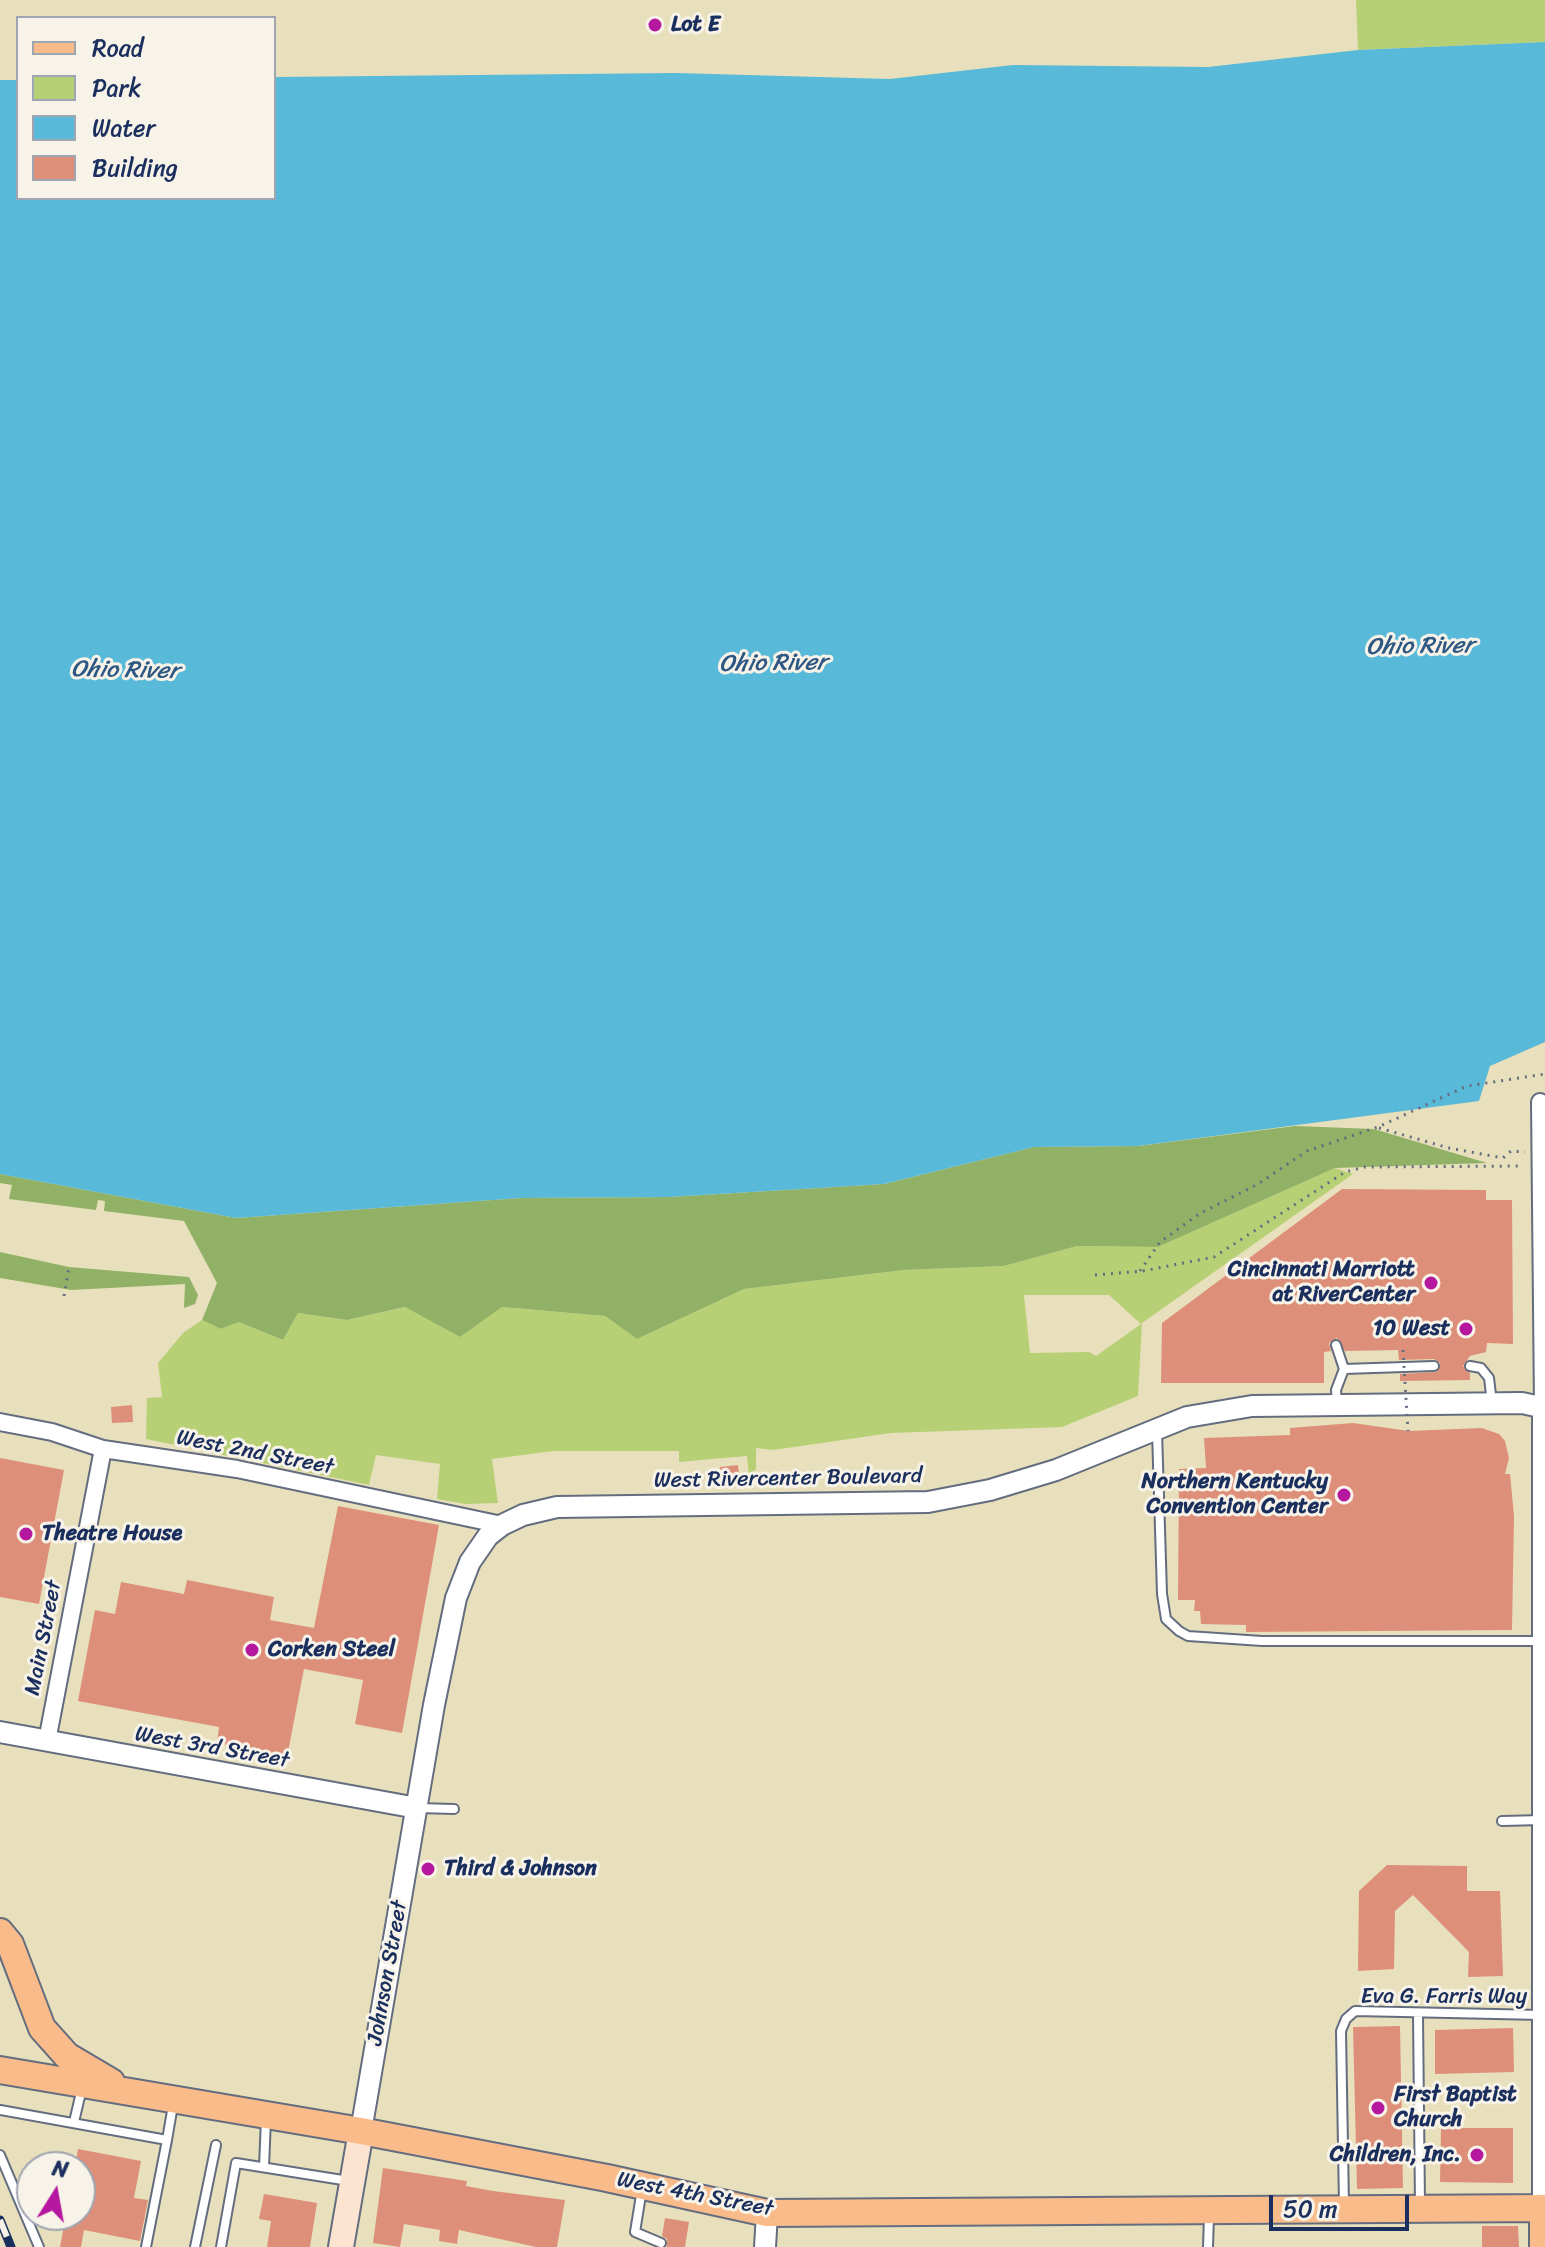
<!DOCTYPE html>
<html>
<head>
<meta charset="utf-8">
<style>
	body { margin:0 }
	#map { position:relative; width:1545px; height:2247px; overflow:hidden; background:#e8e0bc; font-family:Sriracha,sans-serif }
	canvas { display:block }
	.legend { position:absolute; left:16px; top:16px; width:260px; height:184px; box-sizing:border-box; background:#f7f3e8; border:2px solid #9fa5b1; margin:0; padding:10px 14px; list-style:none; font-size:24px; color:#1b2f5e }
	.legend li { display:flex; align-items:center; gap:16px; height:40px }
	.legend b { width:40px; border:2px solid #9fa5b1 }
	.north { position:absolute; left:16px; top:2151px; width:80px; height:80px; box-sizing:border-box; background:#f7f3e8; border:2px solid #9fa5b1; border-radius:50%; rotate:11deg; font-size:22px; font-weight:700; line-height:32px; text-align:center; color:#1b2f5e }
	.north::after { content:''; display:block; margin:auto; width:28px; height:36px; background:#b5179e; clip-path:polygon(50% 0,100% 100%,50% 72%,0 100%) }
	.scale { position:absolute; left:1269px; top:2195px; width:140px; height:36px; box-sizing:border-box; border:4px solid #1b2f5e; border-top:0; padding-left:10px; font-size:24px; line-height:28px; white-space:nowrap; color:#1b2f5e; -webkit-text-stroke:6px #f7f3e8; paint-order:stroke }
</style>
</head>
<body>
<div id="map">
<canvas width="1545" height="2247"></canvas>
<ul class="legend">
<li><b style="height:10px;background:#fabb8b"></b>Road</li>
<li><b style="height:22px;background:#b7d075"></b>Park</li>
<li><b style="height:22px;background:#59b9d8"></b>Water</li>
<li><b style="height:22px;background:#dd8f79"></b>Building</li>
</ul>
<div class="north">N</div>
<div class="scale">50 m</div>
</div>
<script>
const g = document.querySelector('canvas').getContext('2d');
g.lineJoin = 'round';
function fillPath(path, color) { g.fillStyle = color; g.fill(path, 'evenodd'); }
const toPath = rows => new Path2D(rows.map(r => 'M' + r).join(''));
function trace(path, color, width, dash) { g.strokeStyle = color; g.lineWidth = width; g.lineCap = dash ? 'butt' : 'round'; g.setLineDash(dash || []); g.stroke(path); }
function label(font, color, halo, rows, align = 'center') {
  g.font = font + ' Sriracha,sans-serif'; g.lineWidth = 6; g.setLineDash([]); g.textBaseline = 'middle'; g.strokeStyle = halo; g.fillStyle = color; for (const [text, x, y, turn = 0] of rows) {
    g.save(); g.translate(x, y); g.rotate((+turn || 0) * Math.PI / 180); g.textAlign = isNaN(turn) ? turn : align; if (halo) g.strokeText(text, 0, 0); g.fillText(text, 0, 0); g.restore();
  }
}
fillPath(toPath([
	[1356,0,1545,0,1545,42,1358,50],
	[1335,1168,1353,1174,1142,1323,1138,1396,1062,1427,891,1433,773,1450,756,1448,756,1469,749,1476,747,1456,679,1462,679,1451,553,1451,492,1459,498,1503,465,1504,437,1499,440,1464,376,1455,369,1485,146,1439,147,1398,162,1397,158,1363,183,1333,202,1320,221,1329,239,1322,283,1340,298,1313,347,1320,406,1307,460,1337,501,1307,605,1316,637,1339,744,1289,904,1270,1004,1266,1077,1246,1158,1247],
	[1024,1295,1109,1295,1141,1324,1096,1356,1089,1352,1030,1353]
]), '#b7d075');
fillPath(toPath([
	[1295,1126,1374,1129,1487,1163,1335,1168,1158,1247,1077,1246,1004,1266,904,1270,744,1289,637,1339,605,1316,502,1307,460,1337,405,1307,347,1320,298,1313,283,1340,239,1322,221,1329,202,1320,217,1283,184,1221,104,1211,105,1201,98,1200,96,1210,9,1199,12,1185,0,1183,0,1174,236,1218,521,1198,669,1197,884,1184,1034,1147,1138,1146],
	[0,1252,69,1267,189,1277,198,1295,195,1304,184,1308,185,1284,71,1290,0,1278]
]), '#91b266');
fillPath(toPath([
	[1545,42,1545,1042,1490,1066,1479,1101,1138,1146,1034,1147,884,1184,669,1197,521,1198,236,1218,0,1174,0,80,18,80,18,198,274,198,274,77,677,73,890,79,1013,65,1208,67,1358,50]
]), '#59b9d8');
fillPath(toPath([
	[1342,1189,1486,1190,1486,1200,1512,1200,1513,1344,1487,1343,1486,1352,1470,1356,1463,1366,1470,1373,1470,1380,1400,1381,1400,1374,1437,1372,1440,1363,1434,1359,1399,1360,1398,1350,1345,1351,1337,1338,1329,1343,1331,1351,1324,1352,1324,1383,1161,1383,1162,1323],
	[132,1405,133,1422,112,1423,111,1407],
	[1353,1423,1409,1431,1482,1428,1499,1434,1505,1441,1509,1458,1505,1474,1510,1474,1514,1516,1512,1630,1246,1632,1246,1625,1201,1624,1200,1611,1194,1611,1195,1600,1178,1600,1179,1469,1206,1468,1204,1438,1290,1435,1290,1428],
	[0,1458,64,1470,39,1604,0,1597],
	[738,1465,740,1484,721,1485,720,1467],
	[338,1506,439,1525,402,1733,355,1724,363,1680,304,1669,287,1757,217,1743,219,1727,78,1701,95,1610,115,1614,121,1582,184,1594,187,1580,274,1597,270,1620,314,1628],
	[1387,1865,1467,1866,1467,1891,1500,1891,1503,1976,1468,1977,1469,1952,1413,1895,1395,1911,1394,1969,1358,1971,1359,1891],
	[1400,2026,1403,2188,1357,2189,1353,2027],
	[1513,2028,1514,2072,1435,2074,1435,2030],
	[1441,2128,1513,2128,1513,2183,1440,2182],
	[78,2149,141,2161,134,2198,148,2200,140,2241,84,2230,81,2247,60,2247,66,2215,80,2215,80,2167,75,2167],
	[383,2168,467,2181,466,2186,493,2191,565,2200,557,2247,536,2247,459,2230,457,2244,439,2241,440,2230,404,2224,400,2247,373,2243],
	[264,2194,317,2203,310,2247,267,2247,271,2221,259,2219],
	[665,2218,689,2222,685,2247,667,2247,667,2239,662,2236],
	[1482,2226,1518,2226,1519,2247,1482,2247]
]), '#dd8f79');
const service = toPath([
	[1336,1345,1344,1369],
	[1470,1366,1481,1368,1489,1378,1492,1403],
	[1337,1405,1336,1390,1344,1369,1434,1366],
	[1157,1431,1162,1594,1166,1619,1179,1631,1188,1636,1262,1641,1541,1641],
	[417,1808,454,1809],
	[1502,1821,1542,1820],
	[1418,2015,1420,2206],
	[0,2110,167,2140,146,2247],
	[74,2122,82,2088],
	[167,2140,173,2105],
	[0,2155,39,2247],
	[264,2167,266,2119],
	[642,2189,635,2232,661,2243],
	[1344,2205,1341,2031,1346,2019,1355,2011,1542,2015],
	[195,2247,216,2145],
	[221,2247,236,2163,349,2181],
	[1208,2247,1209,2216]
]);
const minor = toPath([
	[1540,1102,1543,1407],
	[0,1422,52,1432,103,1449,237,1469,502,1525],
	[47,1741,103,1449]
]);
const tertiary = toPath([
	[0,1732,417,1808],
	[361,2131,434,1705,456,1598,470,1562,488,1536,502,1525,523,1515,557,1507,928,1502,990,1490,1056,1470,1187,1417,1252,1406,1522,1403,1545,1408],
	[1543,2208,1543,1407],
	[765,2247,767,2213]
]);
const secondary = toPath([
	[341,2247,361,2131]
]);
const primary = toPath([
	[0,1932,10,1944,42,2028,67,2056,111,2082],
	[0,2070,361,2131,607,2178,767,2213,1545,2208],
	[1543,2208,1543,2247]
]);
trace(service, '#636d7f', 12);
trace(minor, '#636d7f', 20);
trace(tertiary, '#636d7f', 24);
trace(secondary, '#636d7f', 28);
trace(primary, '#636d7f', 30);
trace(toPath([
	[1379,1128,1449,1148,1503,1158,1511,1151,1525,1152],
	[1140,1271,1160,1242,1199,1214,1258,1184,1307,1151,1378,1127,1467,1086,1545,1074],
	[1095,1275,1143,1271,1214,1257,1345,1172,1365,1167,1523,1166],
	[64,1296,69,1267]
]), '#636d7f', 3, [2, 6]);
trace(service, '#fff', 8);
trace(minor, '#fff', 16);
trace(tertiary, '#fff', 20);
trace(secondary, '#fde4d1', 24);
trace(primary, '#fabb8b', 26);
const rail = toPath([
	[0,2220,11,2247]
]);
trace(rail, '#1b2f5e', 9);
trace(rail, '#f7f3e8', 6, [18]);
trace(toPath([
	[1403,1350,1408,1431]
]), '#636d7f', 3, [2, 6]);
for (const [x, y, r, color] of [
	[655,25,8,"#b5179e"],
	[1431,1283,8,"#b5179e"],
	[1466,1329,8,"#b5179e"],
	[1344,1495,8,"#b5179e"],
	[26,1534,8,"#b5179e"],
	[252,1650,8,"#b5179e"],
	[428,1869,8,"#b5179e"],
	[1378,2108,8,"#b5179e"],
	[1477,2155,8,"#b5179e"]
]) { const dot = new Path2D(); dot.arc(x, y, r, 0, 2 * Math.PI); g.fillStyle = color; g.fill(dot); trace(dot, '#f7f3e8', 3); }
label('bold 22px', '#1b2f5e', '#f7f3e8', [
	["Lot E",671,25],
	["Cincinnati Marriott",1415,1270,"right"],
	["at RiverCenter",1415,1295,"right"],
	["10 West",1450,1329,"right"],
	["Northern Kentucky",1328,1482,"right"],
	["Convention Center",1328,1507,"right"],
	["Theatre House",42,1534],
	["Corken Steel",268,1650],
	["Third & Johnson",444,1869],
	["First Baptist",1394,2095],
	["Church",1394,2120],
	["Children, Inc.",1461,2155,"right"]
], 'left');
label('22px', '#1b2f5e', '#f7f3e8', [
	["West 2nd Street",255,1453,11],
	["West Rivercenter Boulevard",788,1479,-1],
	["Main Street",44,1638,-79],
	["West 3rd Street",212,1748,10],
	["Johnson Street",388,1973,-80],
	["Eva G. Farris Way",1444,1997],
	["West 4th Street",695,2195,11]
]);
label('italic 24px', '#2e5883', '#f7f3e8', [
	["Ohio River",1420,647,-1],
	["Ohio River",773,664,-1],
	["Ohio River",125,671,1]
]);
</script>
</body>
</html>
